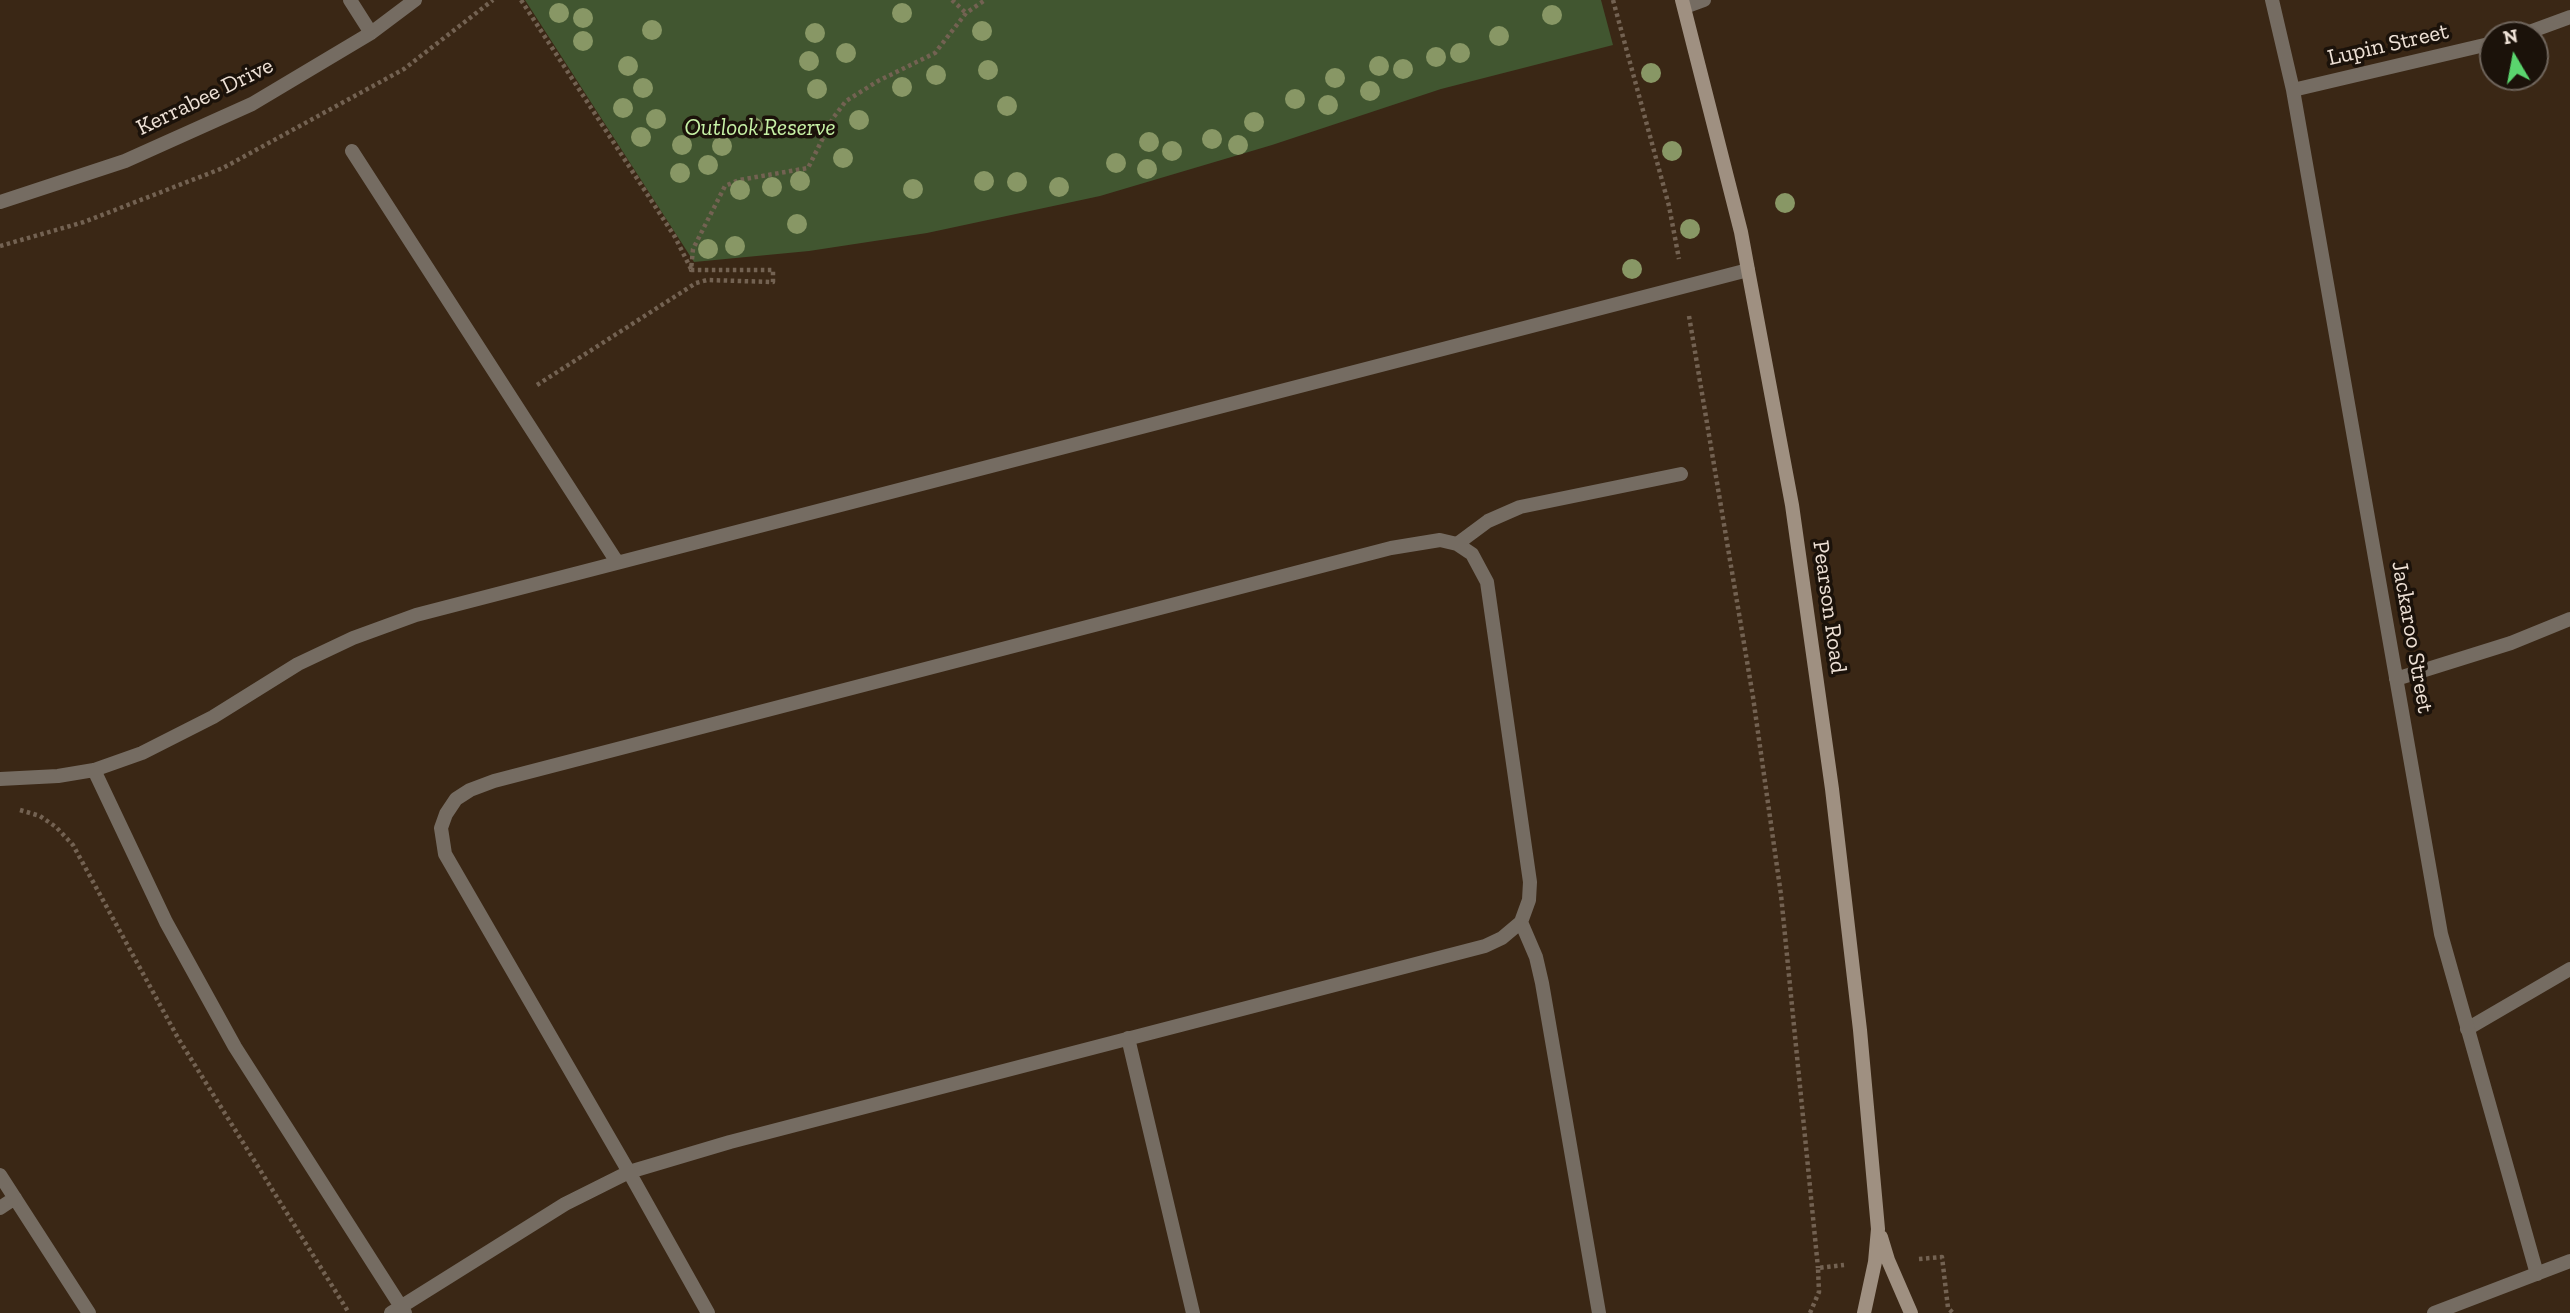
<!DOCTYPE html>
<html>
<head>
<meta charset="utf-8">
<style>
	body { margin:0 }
	#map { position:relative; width:2570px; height:1313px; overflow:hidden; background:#3a2715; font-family:"Zilla Slab",serif }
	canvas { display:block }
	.north { position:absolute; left:2479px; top:21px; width:70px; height:70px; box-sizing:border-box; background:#1b120a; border:2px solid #6f655c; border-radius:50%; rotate:350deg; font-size:19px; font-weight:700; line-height:28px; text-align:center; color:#eee1d6 }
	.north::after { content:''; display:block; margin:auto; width:24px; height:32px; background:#5ad56e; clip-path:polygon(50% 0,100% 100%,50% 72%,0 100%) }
</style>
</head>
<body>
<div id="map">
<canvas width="2570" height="1313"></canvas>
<div class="north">N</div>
</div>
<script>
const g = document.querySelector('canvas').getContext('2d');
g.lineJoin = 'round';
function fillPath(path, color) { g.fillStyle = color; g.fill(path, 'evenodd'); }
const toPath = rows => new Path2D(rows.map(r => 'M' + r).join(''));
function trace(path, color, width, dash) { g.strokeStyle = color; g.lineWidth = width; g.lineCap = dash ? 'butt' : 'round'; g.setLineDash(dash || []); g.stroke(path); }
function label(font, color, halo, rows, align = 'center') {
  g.font = font + ' "Zilla Slab",serif'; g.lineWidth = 7; g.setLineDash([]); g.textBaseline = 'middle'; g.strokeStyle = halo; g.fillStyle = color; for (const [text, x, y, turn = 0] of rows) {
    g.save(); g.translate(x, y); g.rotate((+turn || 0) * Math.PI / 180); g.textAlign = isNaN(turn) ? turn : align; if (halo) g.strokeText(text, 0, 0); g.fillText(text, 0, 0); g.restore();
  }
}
fillPath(toPath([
	[525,0,1601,0,1613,45,1441,89,1272,145,1100,196,927,233,809,251,694,262]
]), '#415630');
trace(toPath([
	[521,0,675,237,691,269],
	[952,0,966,13],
	[1613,0,1669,206,1679,259],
	[0,246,84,222,223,168,404,69,493,0],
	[1689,316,1753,697,1781,895,1818,1268],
	[537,385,696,283,707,280,773,282,773,270,691,270,693,249,725,186,739,180,808,168,833,118,846,101,878,81,935,53,966,13,985,0],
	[20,810,40,816,56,827,73,845,178,1038,349,1313],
	[1919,1259,1942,1257,1948,1308,1953,1313],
	[1810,1313,1819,1292,1818,1268,1844,1265]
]), '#736252', 4.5, [3.5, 3.5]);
trace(toPath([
	[352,151,617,562],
	[1457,544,1488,521,1520,507,1681,474],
	[94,770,166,922,235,1047,405,1313],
	[0,779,58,776,94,770,142,753,213,717,298,664,353,638,416,615,1748,270],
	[1521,922,1536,957,1542,983,1599,1313],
	[2467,1029,2570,969],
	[1128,1038,1193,1313],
	[0,1175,89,1313],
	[0,1208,15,1198],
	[391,1313,565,1204,629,1172,730,1142,1485,946,1502,938,1521,922,1529,900,1530,882,1487,582,1472,554,1457,544,1440,540,1391,548,494,781,470,790,456,799,446,814,441,828,445,854,629,1172,708,1313]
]), '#756c62', 14);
trace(toPath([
	[350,0,371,33],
	[2272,0,2293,90,2441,934,2537,1274],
	[1685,7,1704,0],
	[2521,35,2570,17],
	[2293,90,2493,43],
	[0,202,125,161,252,104,371,33,415,0],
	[2396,679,2511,643,2570,619],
	[2434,1313,2570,1261]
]), '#756c62', 14);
trace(toPath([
	[1682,0,1741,232,1748,270,1792,505,1832,789,1860,1030,1878,1229,1875,1262,1864,1313],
	[1881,1237,1888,1260,1911,1313]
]), '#9f9081', 14);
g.fillStyle = '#889765';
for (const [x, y] of [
	[559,13],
	[902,13],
	[1552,15],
	[583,18],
	[652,30],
	[982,31],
	[815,33],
	[1499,36],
	[583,41],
	[846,53],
	[1460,53],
	[1436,57],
	[809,61],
	[628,66],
	[1379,66],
	[1403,69],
	[988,70],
	[1651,73],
	[936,75],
	[1335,78],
	[902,87],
	[643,88],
	[817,89],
	[1370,91],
	[1295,99],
	[1328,105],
	[1007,106],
	[623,108],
	[656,119],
	[859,120],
	[1254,122],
	[753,127],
	[641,137],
	[1212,139],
	[1149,142],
	[682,145],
	[1238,145],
	[722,146],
	[1172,151],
	[1672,151],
	[843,158],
	[1116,163],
	[708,165],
	[1147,169],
	[680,173],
	[800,181],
	[984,181],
	[1017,182],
	[772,187],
	[1059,187],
	[913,189],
	[740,190],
	[1785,203],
	[797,224],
	[1690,229],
	[735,246],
	[708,249],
	[1632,269]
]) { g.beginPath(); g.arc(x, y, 10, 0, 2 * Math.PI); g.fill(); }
label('23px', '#eee1d6', '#1b120a', [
	["Lupin Street",2388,45,-13],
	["Kerrabee Drive",205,97,-26],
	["Pearson Road",1829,607,82],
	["Jackaroo Street",2412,637,80]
]);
label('italic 23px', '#c7f2a6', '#1b120a', [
	["Outlook Reserve",760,128]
]);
</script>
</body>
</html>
